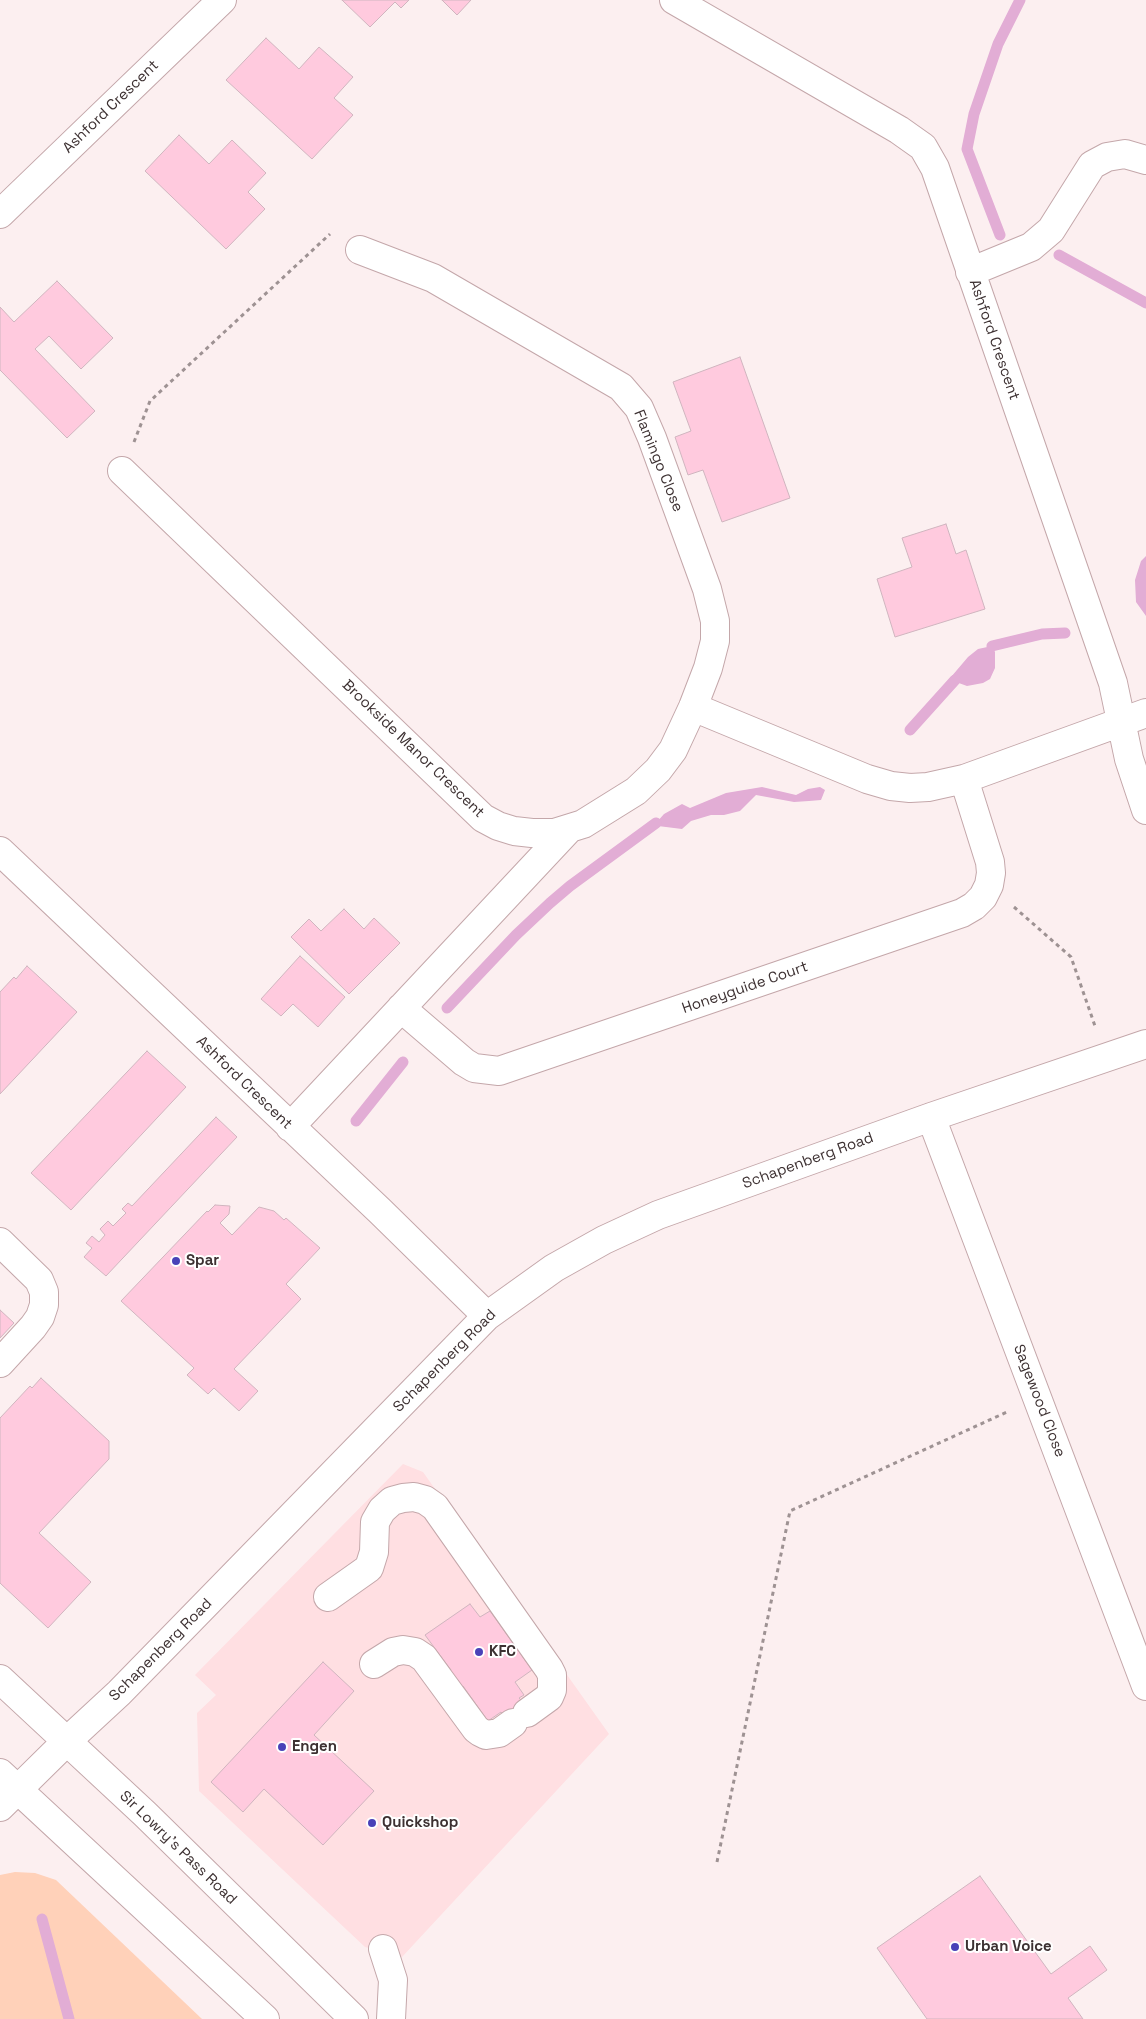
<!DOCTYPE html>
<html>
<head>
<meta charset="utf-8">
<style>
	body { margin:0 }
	canvas { display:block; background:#fceff0 }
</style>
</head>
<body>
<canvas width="1146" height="2019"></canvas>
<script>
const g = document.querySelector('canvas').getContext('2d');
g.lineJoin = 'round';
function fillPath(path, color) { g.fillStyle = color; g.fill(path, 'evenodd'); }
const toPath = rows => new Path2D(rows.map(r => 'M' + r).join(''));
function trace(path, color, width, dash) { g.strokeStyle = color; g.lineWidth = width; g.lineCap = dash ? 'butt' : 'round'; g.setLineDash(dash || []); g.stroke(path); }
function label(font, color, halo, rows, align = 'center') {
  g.font = font + ' "Space Grotesk",sans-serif'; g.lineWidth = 4; g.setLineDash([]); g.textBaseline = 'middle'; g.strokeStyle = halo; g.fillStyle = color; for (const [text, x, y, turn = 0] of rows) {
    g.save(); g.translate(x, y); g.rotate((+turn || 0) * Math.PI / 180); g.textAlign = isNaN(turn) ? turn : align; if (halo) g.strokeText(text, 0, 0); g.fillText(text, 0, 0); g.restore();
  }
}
fillPath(toPath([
	[403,1464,423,1472,609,1734,402,1957,365,1947,199,1791,197,1713,216,1695,195,1675]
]), '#ffdfe2');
fillPath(toPath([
	[15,1872,35,1873,56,1880,202,2019,0,2019,0,1875]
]), '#ffd1b9');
fillPath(toPath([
	[1146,556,1146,616,1136,602,1135,580,1141,561],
	[992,646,995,652,995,668,990,679,983,683,967,686,956,682,951,677,968,657,978,649],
	[762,787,796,795,808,789,820,787,825,790,821,800,809,801,794,802,756,795,740,811,724,815,711,815,691,821,682,829,658,826,656,823,664,814,682,804,690,808,726,793]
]), '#e2add5');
trace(toPath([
	[1000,235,967,149,974,114,998,44,1020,0],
	[1059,255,1146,303],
	[992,646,1042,634,1065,633],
	[910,730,955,680],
	[447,1008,516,935,550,903,570,886,656,823],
	[356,1121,403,1062],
	[42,1919,69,2019]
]), '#e2add5', 11);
const building = toPath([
	[342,0,409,0,401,8,395,2,370,27,342,0],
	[442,0,471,0,457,15,442,0],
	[266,38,299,69,319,47,353,77,334,98,353,115,312,159,226,80,266,38],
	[179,135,209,164,232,140,266,173,248,192,265,209,226,249,145,171,179,135],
	[57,281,113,338,81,369,49,336,35,349,95,411,67,438,0,370,0,307,14,322,57,281],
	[740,357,790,498,722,522,703,470,688,475,675,437,691,431,673,382,740,357],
	[946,524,956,554,966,550,985,609,895,637,877,579,912,567,902,538,946,524],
	[344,909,364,929,374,918,400,943,349,994,291,937,309,919,321,931,344,909],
	[300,956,345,997,318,1027,293,1004,281,1016,261,999,300,956],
	[27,966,77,1012,0,1094,0,992,14,977,16,979,27,966],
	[147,1051,186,1087,71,1210,31,1173,147,1051],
	[216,1117,237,1137,106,1276,84,1257,92,1248,86,1243,92,1236,99,1242,105,1235,100,1229,108,1221,113,1226,126,1213,122,1209,128,1203,132,1206,216,1117],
	[215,1205,230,1206,229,1214,220,1223,232,1235,259,1207,274,1211,284,1220,286,1218,320,1248,286,1284,301,1299,234,1369,258,1391,239,1411,214,1388,208,1394,187,1375,194,1368,121,1301,207,1211,208,1212,215,1205],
	[0,1310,14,1323,0,1338,0,1310],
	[41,1378,109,1441,109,1459,39,1533,91,1582,48,1628,0,1583,0,1418,30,1386,32,1388,41,1378],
	[470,1604,480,1617,490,1611,532,1670,515,1682,524,1695,519,1698,524,1703,513,1723,504,1716,501,1712,488,1721,463,1686,458,1690,446,1673,451,1670,425,1635,470,1604],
	[323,1662,354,1691,314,1735,374,1791,323,1845,264,1789,243,1812,211,1782,323,1662],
	[980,1876,1051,1974,1090,1946,1107,1970,1068,1998,1083,2019,927,2019,877,1948,980,1876]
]);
fillPath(building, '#ffcade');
trace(building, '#d0b5bf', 1);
const minor = toPath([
	[674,0,899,130,923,147,935,168,1113,683,1129,759,1146,810],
	[0,214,222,0],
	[970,272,1031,247,1051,230,1092,165,1107,157,1125,154,1146,160],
	[122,471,483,818,498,826,514,831,532,833,554,833,583,824,636,791,658,770,673,750,693,707,708,668,715,641,715,621,707,589,652,438,639,408,621,387,433,278,360,250],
	[693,707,867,779,891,786,910,788,928,787,964,779,1146,713],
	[0,851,380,1211,487,1316],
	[401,1008,464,1062,474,1068,499,1071,962,913,974,906,983,897,989,885,991,873,990,862,964,779],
	[931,1117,1146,1686],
	[290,1127,568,830],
	[0,1242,39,1280,44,1292,44,1305,40,1317,33,1327,0,1363],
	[328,1597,369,1568,374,1552,375,1522,382,1510,392,1501,403,1498,414,1497,425,1500,435,1507,549,1669,552,1675,552,1690,549,1697,527,1713],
	[374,1664,393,1652,403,1650,415,1652,424,1658,476,1729,480,1732,486,1735,499,1733,513,1723],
	[0,1807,66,1742,119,1693,487,1316,554,1268,604,1240,658,1215,931,1117,1146,1044],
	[383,1949,393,1980,391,2019]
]);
const major = toPath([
	[0,1679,145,1814,354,2019],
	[0,1773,265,2019]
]);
trace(minor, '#c4a7aa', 30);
trace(major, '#c4a7aa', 30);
trace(toPath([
	[134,442,150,401,330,234],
	[1014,907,1071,957,1095,1026],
	[717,1862,790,1511,1007,1412]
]), '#9e9293', 3, [4, 4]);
trace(minor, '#fff', 28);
trace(major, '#fff', 28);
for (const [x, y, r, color] of [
	[176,1261,5,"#4942b8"],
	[479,1652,5,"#4942b8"],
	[282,1747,5,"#4942b8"],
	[372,1823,5,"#4942b8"],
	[955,1947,5,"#4942b8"]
]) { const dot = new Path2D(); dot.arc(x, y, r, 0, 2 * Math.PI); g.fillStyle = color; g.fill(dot); trace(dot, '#fff', 2); }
label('15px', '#3d3132', '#fff', [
	["Ashford Crescent",111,107,-44],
	["Ashford Crescent",994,340,71],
	["Flamingo Close",658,461,68],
	["Brookside Manor Crescent",413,749,44],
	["Honeyguide Court",745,988,-19],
	["Ashford Crescent",244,1083,44],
	["Schapenberg Road",808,1161,-20],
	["Schapenberg Road",445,1361,-45],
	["Sagewood Close",1039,1401,69],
	["Schapenberg Road",161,1650,-45],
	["Sir Lowry's Pass Road",178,1848,44]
]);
label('bold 15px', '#3d3132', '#fff', [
	["Spar",186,1261],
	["KFC",489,1652],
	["Engen",292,1747],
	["Quickshop",382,1823],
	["Urban Voice",965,1947]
], 'left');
</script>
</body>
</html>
